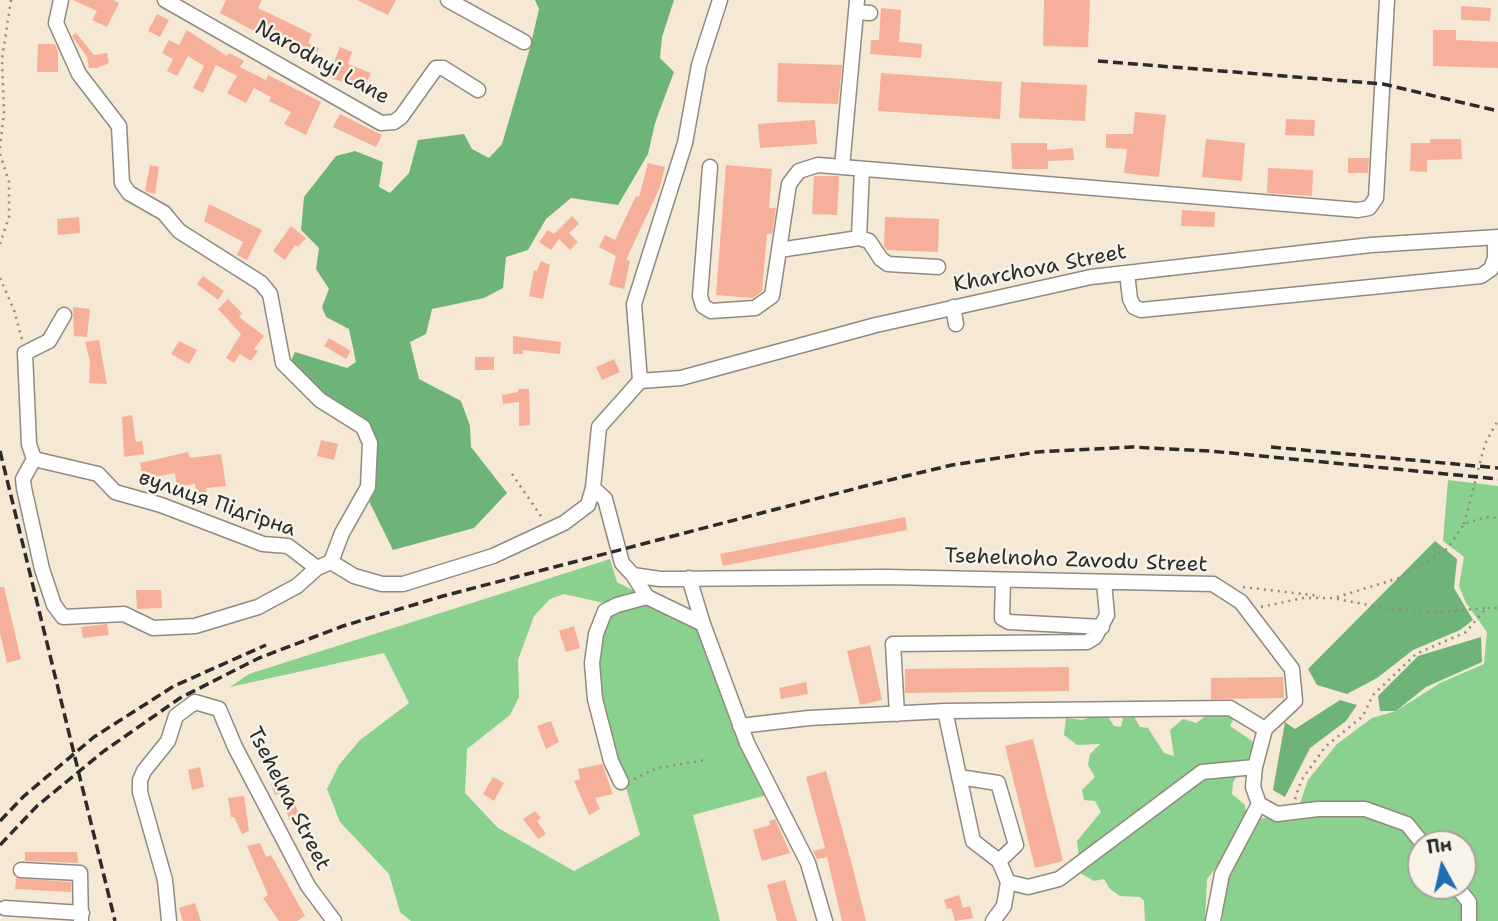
<!DOCTYPE html>
<html>
<head>
<meta charset="utf-8">
<style>
	body { margin:0 }
	#map { position:relative; width:1498px; height:921px; overflow:hidden; background:#f5e8d4; font-family:"Shantell Sans",sans-serif }
	canvas { display:block }
	.north { position:absolute; left:1407px; top:830px; width:70px; height:70px; box-sizing:border-box; background:#f7f3e8; border:2px solid #a5a39c; border-radius:50%; rotate:352deg; font-size:19px; font-weight:700; line-height:28px; text-align:center; color:#2b2b2b }
	.north::after { content:''; display:block; margin:auto; width:24px; height:32px; background:#1f6fb2; clip-path:polygon(50% 0,100% 100%,50% 72%,0 100%) }
</style>
</head>
<body>
<div id="map">
<canvas width="1498" height="921"></canvas>
<div class="north">Пн</div>
</div>
<script>
const g = document.querySelector('canvas').getContext('2d');
g.lineJoin = 'round';
function fillPath(path, color) { g.fillStyle = color; g.fill(path, 'evenodd'); }
const toPath = rows => new Path2D(rows.map(r => 'M' + r).join(''));
function trace(path, color, width, dash) { g.strokeStyle = color; g.lineWidth = width; g.lineCap = dash ? 'butt' : 'round'; g.setLineDash(dash || []); g.stroke(path); }
function label(font, color, halo, rows, align = 'center') {
  g.font = font + ' "Shantell Sans",sans-serif'; g.lineWidth = 5; g.setLineDash([]); g.textBaseline = 'middle'; g.strokeStyle = halo; g.fillStyle = color; for (const [text, x, y, turn = 0] of rows) {
    g.save(); g.translate(x, y); g.rotate((+turn || 0) * Math.PI / 180); g.textAlign = isNaN(turn) ? turn : align; if (halo) g.strokeText(text, 0, 0); g.fillText(text, 0, 0); g.restore();
  }
}
fillPath(toPath([
	[1448,480,1498,486,1498,921,1222,921,1226,878,1255,819,1296,815,1308,780,1337,744,1372,718,1396,711,1440,683,1484,664,1487,632,1466,603,1459,586,1464,557,1443,541],
	[1421,844,1463,844,1463,886,1421,886],
	[610,559,617,582,640,594,604,603,564,594,550,599,534,616,518,660,519,697,510,715,467,749,465,793,498,828,574,871,640,835,600,700,596,663,600,636,609,614,651,604,699,629,767,795,693,815,720,921,411,921,400,912,389,874,340,822,327,789,339,765,360,740,409,703,384,653,230,687,249,674],
	[1227,711,1235,716,1230,726,1252,741,1255,751,1251,762,1242,768,1233,782,1232,794,1245,805,1247,822,1237,828,1222,860,1207,879,1205,921,1145,921,1144,901,1140,897,1120,896,1110,889,1104,879,1094,881,1073,869,1079,858,1077,841,1101,812,1095,801,1084,800,1082,790,1095,777,1088,765,1090,754,1100,744,1077,745,1064,735,1066,718,1082,720,1098,715,1108,717,1114,726,1121,727,1123,718,1134,717,1140,727,1148,728,1164,753,1174,756,1170,730,1183,719,1196,723,1210,713]
]), '#89d18d');
fillPath(toPath([
	[535,0,674,0,662,37,660,58,674,72,655,123,648,154,618,205,571,198,546,219,528,250,506,257,503,288,484,298,432,309,426,334,410,342,419,379,461,401,470,426,471,447,507,493,474,528,393,550,367,497,373,442,290,363,295,352,347,368,356,362,349,329,326,317,322,307,329,289,316,269,319,248,301,230,304,197,336,156,355,151,383,162,379,187,390,193,409,173,418,140,464,134,472,149,489,158,502,144,530,48,539,9],
	[1435,541,1457,559,1454,588,1473,620,1460,630,1413,650,1377,678,1347,694,1317,685,1308,669],
	[1481,637,1482,662,1426,687,1396,711,1380,711,1378,696,1418,656],
	[1340,700,1357,705,1346,721,1310,748,1285,797,1273,790,1285,722,1295,729]
]), '#6eb378');
fillPath(toPath([
	[73,0,113,0,119,3,107,27,92,20,97,11],
	[226,0,262,0,258,8,312,34,308,43,319,48,315,57,304,52,302,56,220,13],
	[357,0,396,0,388,15],
	[1044,0,1090,0,1088,47,1043,46],
	[1461,6,1491,8,1490,21,1461,20],
	[881,8,901,10,899,42,922,44,921,58,870,54,871,40,879,40],
	[157,14,169,20,160,37,148,31],
	[187,30,227,56,229,53,244,61,240,67,266,80,268,75,321,102,306,135,284,124,291,112,269,101,271,97,254,88,246,103,227,93,237,76,216,65,203,93,193,88,204,66,188,56,177,76,167,71,173,59,162,53,169,40,179,45],
	[1433,30,1456,30,1456,40,1498,42,1498,68,1433,66],
	[76,33,94,55,107,53,109,63,97,68,89,68,87,57,72,36],
	[38,44,55,44,58,52,58,72,37,72],
	[340,47,352,52,348,64,371,73,364,89,328,77],
	[778,63,842,65,838,104,777,102],
	[881,73,1002,82,1000,119,878,111],
	[1021,82,1087,85,1085,121,1019,118],
	[1135,112,1166,115,1159,177,1124,173,1127,149,1106,148,1106,134,1133,134],
	[340,114,382,135,376,147,333,127],
	[1286,119,1315,120,1314,136,1285,135],
	[815,120,817,144,760,148,758,124],
	[1206,139,1245,143,1242,181,1202,177],
	[1430,139,1461,139,1462,159,1427,160,1427,172,1410,171,1411,143,1430,143],
	[1011,143,1047,143,1047,150,1073,148,1074,160,1048,161,1048,169,1012,169],
	[1348,158,1369,158,1368,173,1348,173],
	[648,163,665,167,660,187,626,260,630,261,624,289,609,285,616,256,599,247,605,235,615,240,636,196,639,197],
	[150,165,159,167,155,194,145,191],
	[726,165,772,169,769,208,776,208,772,234,767,234,762,291,753,298,716,295],
	[1268,168,1313,170,1312,196,1267,193],
	[814,176,839,176,837,215,812,214],
	[209,204,262,230,247,260,237,255,243,242,204,221],
	[1182,210,1215,212,1214,227,1181,226],
	[572,216,579,224,569,233,578,242,570,250,559,239,551,250,539,242,548,230,557,236,554,234],
	[79,217,80,233,58,235,57,219],
	[885,217,939,219,938,252,887,250,884,246],
	[291,226,306,238,298,247,295,245,285,260,273,251],
	[541,261,550,265,543,299,529,296,534,270,537,271],
	[203,276,224,291,218,300,197,284],
	[228,299,242,313,239,317,264,336,254,349,258,351,251,361,240,354,234,363,226,358,241,334,218,309],
	[73,307,90,309,87,337,74,336],
	[513,336,561,342,560,354,523,350,523,354,513,354],
	[329,338,351,351,346,359,324,346],
	[99,340,107,384,89,383,90,361,85,342],
	[179,341,197,350,189,364,171,354],
	[475,357,494,357,494,370,475,370],
	[614,359,620,372,602,380,596,367],
	[518,389,529,389,530,425,519,426,519,402,503,404,502,395,518,392],
	[132,415,136,442,142,441,144,454,124,457,122,417],
	[321,440,338,444,334,460,317,456],
	[188,452,190,458,221,454,226,486,206,488,207,505,197,506,195,484,177,487,175,473,143,479,140,463],
	[905,517,907,530,723,566,720,554],
	[0,587,4,587,21,659,7,663,0,633],
	[136,590,161,590,162,608,137,609],
	[107,624,109,635,83,638,81,627],
	[574,626,580,648,566,652,559,631],
	[870,645,882,700,860,705,847,651],
	[1069,667,1069,691,905,693,905,669],
	[1283,677,1284,698,1211,699,1211,678],
	[806,682,808,694,781,699,779,688],
	[551,721,559,742,546,749,537,726],
	[1033,739,1063,861,1035,868,1005,746],
	[602,764,613,794,595,798,600,809,589,815,574,781,580,779,578,769],
	[200,767,204,787,192,790,188,770],
	[826,771,851,861,866,921,842,921,827,857,817,859,813,851,825,848,806,777],
	[493,777,504,783,494,801,483,794],
	[287,779,299,816,289,819,281,793,275,795,271,784],
	[244,796,249,831,242,834,234,817,231,817,228,798],
	[535,811,541,818,537,821,546,834,538,839,523,819],
	[775,819,790,853,762,861,753,830,770,825,769,821],
	[260,843,266,857,271,855,305,916,297,921,279,921,263,898,268,895,247,846],
	[25,852,77,852,78,863,25,861],
	[16,878,71,882,71,892,15,889],
	[785,880,797,921,777,921,767,885],
	[959,895,963,908,970,906,973,918,955,921,951,908,947,909,944,900],
	[195,903,201,921,183,921,179,908]
]), '#f6af98');
const minor = toPath([
	[61,0,56,23,79,74,119,126,122,183,129,193,164,213,179,231,261,283,270,294,283,363,320,400,363,427,370,443,368,487,342,533,331,562,317,568,288,546,263,544,161,505,115,492,98,474,34,459,29,444,25,353,49,341,64,315],
	[165,0,381,123,394,122,401,117,436,68,443,68,478,90],
	[448,0,524,42],
	[857,0,856,12,870,13],
	[710,167,700,296,703,306,711,311,755,308,772,296,789,184,799,171,818,165,1358,210,1369,208,1376,198,1387,0],
	[842,167,856,12],
	[859,238,862,169],
	[779,250,859,238,869,241,881,259,888,264,938,267],
	[1127,273,1130,299,1134,307,1141,310,1481,276,1491,269,1495,258,1495,238],
	[953,307,956,324],
	[640,381,681,378,876,325,1091,277,1371,245,1498,237],
	[640,381,634,304,685,143,699,65,720,0],
	[34,459,23,479,24,488,42,569,54,605,63,617,124,614,153,628,195,626,258,607,297,586,317,568],
	[593,488,605,499,622,563,633,575,660,579,887,577,1213,584,1241,602,1292,669,1295,701,1265,729,1255,767,1253,787,1259,804,1277,814,1318,809,1365,809,1407,824,1423,844],
	[331,562,354,576,382,584,403,584,493,556,564,523,588,505,593,488,599,427,640,381],
	[689,578,703,624],
	[1003,580,1002,618,1009,622,1102,627],
	[647,597,703,624,747,743,808,863,825,921],
	[945,711,973,841,999,861,1008,882,1028,887,1059,879,1202,772,1255,767],
	[897,714,893,644,1087,642,1095,637,1107,615,1104,582],
	[740,726,809,718,945,711,1230,708,1265,729],
	[959,777,998,783,1016,845,999,861],
	[621,782,611,761,595,699,592,663,596,634,605,611,617,605,647,597,633,575],
	[21,870,80,873,81,921],
	[1456,886,1469,902,1469,921],
	[5,908,82,913],
	[169,921,165,880,140,792,140,780,144,771,168,741,176,716,195,702,219,709,235,747,308,886,334,921],
	[993,921,1004,906,1008,882],
	[1213,921,1222,874,1259,804]
]);
trace(minor, '#908a80', 17);
trace(toPath([
	[0,148,4,112,2,59,11,0],
	[0,154,9,182,9,217,0,244],
	[0,278,14,310,22,340],
	[512,474,543,519],
	[1464,524,1485,444,1498,420],
	[1243,587,1320,596],
	[1337,599,1390,609,1440,612,1486,608],
	[1261,607,1303,598,1334,598,1399,578,1448,548,1464,524,1486,517,1498,518],
	[634,779,657,768,706,760],
	[1295,799,1301,781,1325,747,1363,716,1373,695,1416,654,1466,632,1486,608,1498,608]
]), '#908a80', 2.5, [2, 5]);
trace(minor, '#fff', 14);
trace(toPath([
	[1098,61,1383,84,1498,111],
	[1271,447,1498,468],
	[0,451,115,921],
	[0,821,24,796,94,737,174,686,266,645],
	[0,845,37,806,104,751,180,698,259,658,343,626,443,596,869,485,952,465,1037,452,1132,447,1210,451,1498,479]
]), '#2b2b2b', 3.5, [10, 5]);
label('21px', '#2b2b2b', '#f7f3e8', [
	["Narodnyi Lane",322,63,29],
	["Kharchova Street",1040,269,-11],
	["вулиця Підгірна",217,504,19],
	["Tsehelnoho Zavodu Street",1076,561,2],
	["Tsehelna Street",288,799,63]
]);
</script>
</body>
</html>
